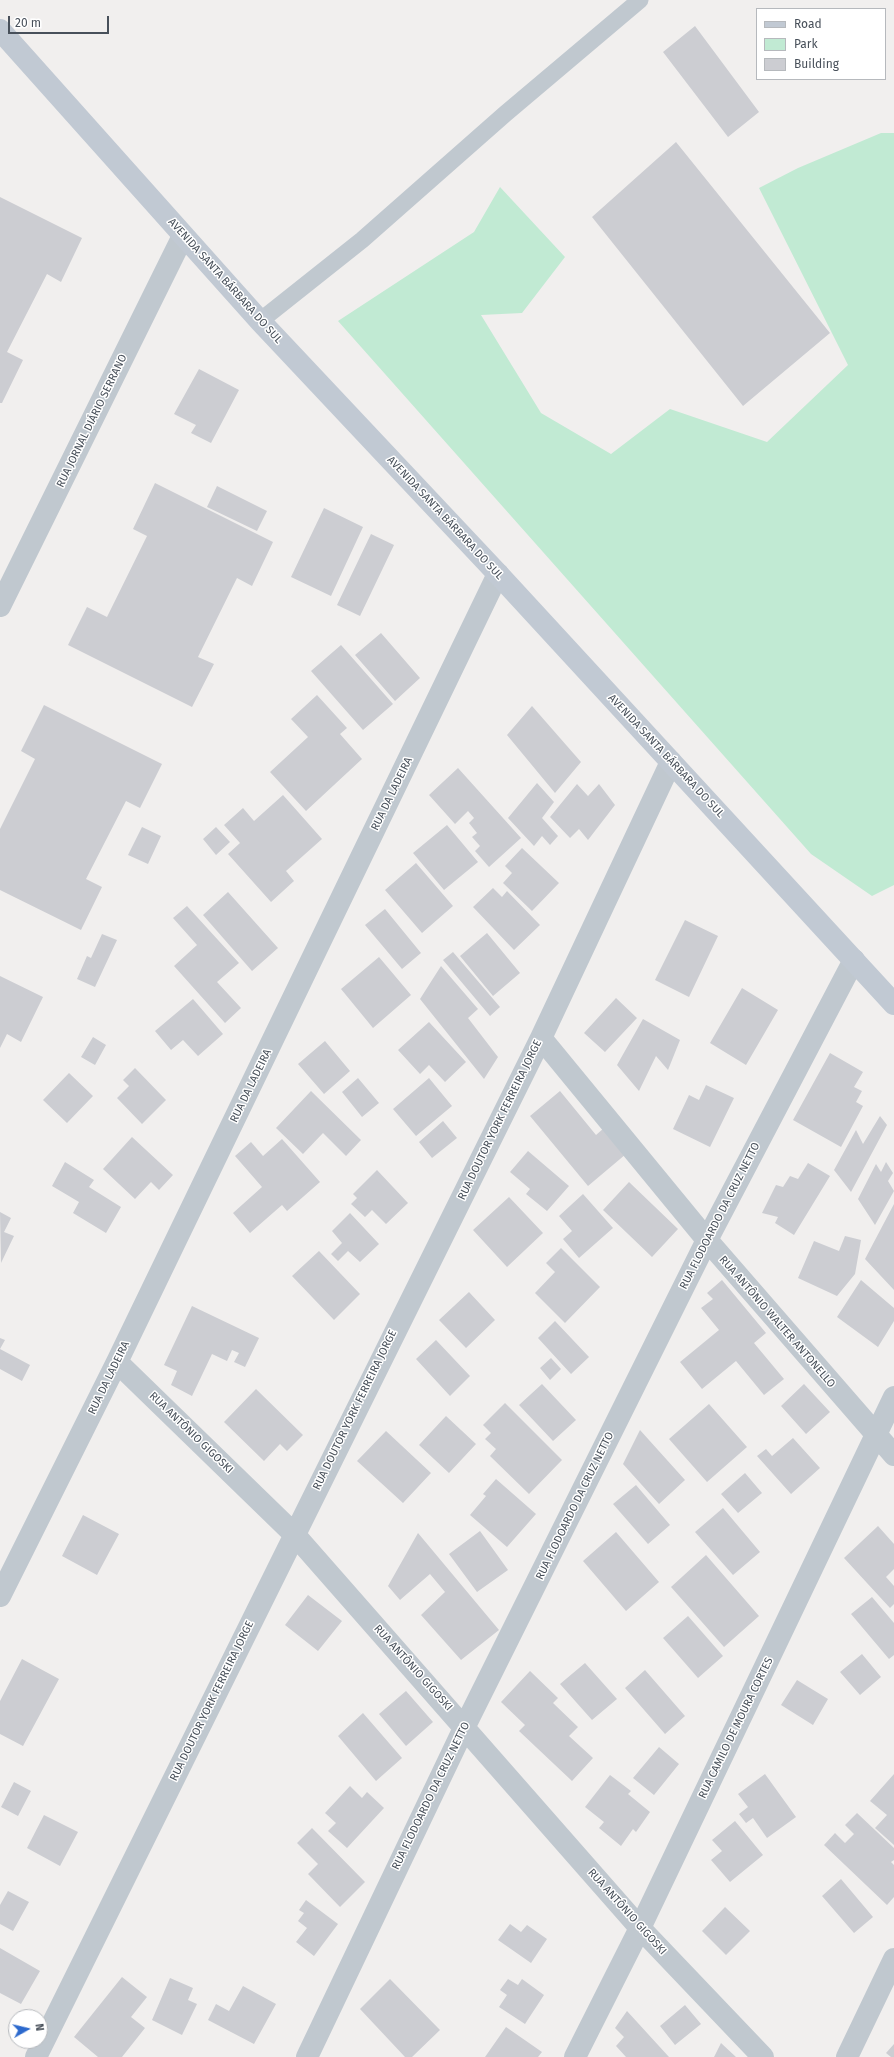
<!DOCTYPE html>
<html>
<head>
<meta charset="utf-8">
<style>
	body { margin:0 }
	#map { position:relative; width:894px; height:2057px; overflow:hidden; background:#f1efee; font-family:"Fira Sans",sans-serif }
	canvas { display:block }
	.legend { position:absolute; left:756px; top:8px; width:130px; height:72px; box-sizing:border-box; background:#fff; border:1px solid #b6b9bd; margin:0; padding:5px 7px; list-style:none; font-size:12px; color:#48505a }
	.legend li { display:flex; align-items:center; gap:8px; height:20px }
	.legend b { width:20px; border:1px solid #b6b9bd }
	.north { position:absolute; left:8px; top:2009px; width:40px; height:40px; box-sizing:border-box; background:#fff; border:1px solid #b6b9bd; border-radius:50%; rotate:82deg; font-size:11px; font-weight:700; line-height:16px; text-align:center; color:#48505a }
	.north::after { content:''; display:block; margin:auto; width:14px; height:18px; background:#2c69cd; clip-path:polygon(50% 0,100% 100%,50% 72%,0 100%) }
	.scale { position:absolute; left:8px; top:16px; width:101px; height:18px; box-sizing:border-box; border:2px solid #48505a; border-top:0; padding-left:5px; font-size:12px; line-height:14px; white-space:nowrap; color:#48505a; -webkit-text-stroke:3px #fff; paint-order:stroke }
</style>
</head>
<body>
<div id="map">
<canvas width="894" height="2057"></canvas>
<ul class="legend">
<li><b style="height:5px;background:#c1c9d3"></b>Road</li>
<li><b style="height:11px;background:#c1ead3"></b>Park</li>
<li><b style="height:11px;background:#cccdd2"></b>Building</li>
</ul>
<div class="north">N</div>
<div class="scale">20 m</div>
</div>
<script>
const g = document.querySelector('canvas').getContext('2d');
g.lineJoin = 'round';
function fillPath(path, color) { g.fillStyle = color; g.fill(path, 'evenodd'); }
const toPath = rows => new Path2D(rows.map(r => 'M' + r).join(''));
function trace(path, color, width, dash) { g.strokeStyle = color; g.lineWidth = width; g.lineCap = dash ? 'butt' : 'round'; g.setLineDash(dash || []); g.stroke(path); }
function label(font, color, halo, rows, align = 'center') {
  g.font = font + ' "Fira Sans",sans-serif'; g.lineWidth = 3; g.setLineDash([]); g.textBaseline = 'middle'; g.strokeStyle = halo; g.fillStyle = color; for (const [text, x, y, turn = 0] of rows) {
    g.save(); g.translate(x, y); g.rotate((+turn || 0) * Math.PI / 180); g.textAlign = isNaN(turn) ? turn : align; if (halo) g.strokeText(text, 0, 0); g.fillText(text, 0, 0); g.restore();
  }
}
fillPath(toPath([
	[881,133,894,133,894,885,872,896,811,854,338,321,474,232,500,187,565,257,522,313,481,315,541,413,611,454,670,409,767,442,848,365,759,188,798,168]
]), '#c1ead3');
fillPath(toPath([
	[695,26,759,112,728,137,663,52],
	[676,142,830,333,743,406,592,217],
	[0,197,82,238,61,282,47,274,7,352,23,360,2,403,0,403],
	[199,369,239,390,211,443,191,433,196,425,174,414],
	[155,483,273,542,252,586,237,578,198,657,214,664,192,707,68,645,87,607,107,617,147,536,133,529],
	[217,486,267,511,257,531,207,507],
	[324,508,363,527,331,596,291,577],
	[371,534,394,545,360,616,337,605],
	[381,633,420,678,395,701,355,655],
	[341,645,393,704,363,730,311,671],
	[317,695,347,728,340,734,362,759,306,811,270,772,308,737,291,719],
	[44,705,162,764,140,808,126,801,86,879,102,887,81,930,0,890,0,829,35,759,21,751],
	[532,706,581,762,555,793,507,735],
	[458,768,521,838,489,867,475,851,480,846,472,837,477,833,469,823,474,818,468,811,455,824,429,795],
	[537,783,554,802,542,818,558,836,550,845,542,836,534,846,508,818],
	[577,784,588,796,599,784,615,805,588,840,579,829,570,838,550,817],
	[283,795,322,839,286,871,294,881,271,902,228,854,240,843,224,825,243,808,254,821],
	[447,825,478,862,444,890,413,853],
	[142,827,161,836,148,864,128,855],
	[216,827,230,842,216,855,203,839],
	[522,848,559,883,532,911,503,883,512,873,505,866],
	[416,863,453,906,422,933,385,890],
	[493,888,502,897,507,891,540,925,514,950,473,907],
	[228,892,278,948,252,971,203,915],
	[187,906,239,963,217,982,241,1008,225,1023,174,966,197,945,173,918],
	[385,909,421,953,402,969,365,925],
	[685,920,718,936,689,997,655,980],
	[487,933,520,973,493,996,460,956],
	[102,934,117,940,95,987,77,979,87,956,91,958],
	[453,952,500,1007,490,1016,443,960],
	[379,957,411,995,373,1028,341,989],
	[441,966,478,1009,468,1018,498,1057,484,1079,420,999],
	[0,976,43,997,21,1042,7,1034,0,1048],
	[742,988,778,1010,746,1065,710,1043],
	[616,998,637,1018,605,1052,584,1033],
	[193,999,223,1034,198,1056,183,1040,171,1050,155,1031],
	[643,1019,680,1040,668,1070,656,1056,639,1091,617,1065],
	[429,1022,466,1062,445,1082,429,1065,420,1074,398,1050],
	[93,1037,106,1045,95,1065,81,1057],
	[325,1041,350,1071,324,1094,298,1064],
	[830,1053,863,1072,854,1087,862,1091,856,1102,863,1106,841,1147,793,1120],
	[135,1068,166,1100,142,1124,117,1098,129,1086,123,1080],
	[69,1073,93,1096,67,1123,43,1100],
	[358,1078,379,1103,362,1117,342,1092],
	[429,1078,452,1106,416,1136,393,1109],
	[706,1085,734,1098,710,1147,673,1129,689,1095,699,1100],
	[311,1091,361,1140,346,1156,323,1133,303,1154,276,1128],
	[560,1091,596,1135,604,1128,626,1154,588,1186,530,1116],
	[880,1116,887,1125,851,1192,834,1170,856,1130,863,1144],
	[443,1121,457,1138,432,1158,419,1142],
	[132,1137,173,1175,159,1190,151,1182,135,1199,103,1169],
	[282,1139,320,1182,287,1211,282,1205,250,1233,233,1213,262,1187,235,1156,251,1142,263,1156],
	[528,1151,569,1186,547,1211,526,1194,530,1189,510,1172],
	[65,1162,94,1180,89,1187,121,1207,106,1233,73,1213,79,1202,52,1186],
	[886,1162,893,1173,888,1181,894,1191,875,1225,858,1199,876,1164,881,1172],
	[808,1163,830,1176,794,1235,775,1223,778,1217,762,1213,776,1185,783,1187,790,1176,798,1179],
	[377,1170,408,1203,386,1224,372,1210,365,1217,351,1204,357,1198,353,1194],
	[629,1182,678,1229,652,1257,603,1210],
	[583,1194,613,1228,579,1258,563,1239,572,1231,559,1216],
	[509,1197,543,1233,507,1267,473,1230],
	[894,1204,894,1290,865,1259],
	[0,1212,11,1218,4,1232,14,1236,1,1263],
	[350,1213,379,1244,360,1262,348,1251,338,1261,331,1254,342,1243,332,1231],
	[845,1236,861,1240,855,1274,837,1296,798,1278,814,1241,839,1251],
	[561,1248,600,1287,565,1323,535,1293,555,1272,546,1263],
	[319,1251,360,1294,334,1320,292,1276],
	[722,1280,766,1333,754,1343,784,1379,764,1395,736,1361,702,1389,680,1362,719,1330,701,1308,713,1299,707,1293],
	[861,1280,894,1308,894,1321,878,1347,837,1317],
	[469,1292,495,1320,466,1348,439,1320],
	[192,1306,259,1338,245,1367,234,1362,239,1353,232,1350,227,1361,212,1354,192,1396,171,1385,177,1371,164,1365],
	[555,1321,589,1357,571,1374,538,1338],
	[0,1338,5,1340,0,1349,30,1365,22,1381,0,1369],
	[436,1340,470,1376,450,1396,416,1359],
	[551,1358,561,1369,550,1380,540,1368],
	[542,1384,576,1420,553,1441,519,1405],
	[804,1384,830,1412,806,1434,781,1406],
	[256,1389,303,1435,287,1451,280,1444,264,1461,224,1422],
	[505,1403,562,1460,529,1494,490,1456,496,1449,485,1439,491,1433,483,1425],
	[709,1404,747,1447,707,1482,669,1439],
	[446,1416,476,1444,449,1473,419,1445],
	[640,1430,685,1480,659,1504,623,1464],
	[386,1431,431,1473,403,1503,357,1461],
	[793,1438,820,1468,791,1494,757,1456,766,1449,772,1456],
	[745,1473,762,1493,738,1513,721,1494],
	[496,1479,536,1514,507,1547,470,1515,486,1496,483,1494],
	[636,1485,670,1525,648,1544,613,1504],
	[723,1508,760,1552,733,1575,695,1532],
	[83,1515,119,1534,97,1575,62,1556],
	[878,1526,894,1544,894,1569,886,1577,894,1586,894,1604,890,1608,844,1558],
	[480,1531,508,1570,477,1592,449,1554],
	[616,1532,659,1582,626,1611,583,1561],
	[418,1533,499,1630,461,1660,421,1615,445,1592,430,1574,400,1600,388,1586],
	[706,1555,759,1616,724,1647,671,1587],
	[308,1595,342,1621,318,1651,285,1625],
	[872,1597,894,1623,894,1655,889,1659,851,1614],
	[688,1616,723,1656,698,1678,663,1638],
	[862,1654,881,1677,860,1695,840,1672],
	[22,1659,59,1679,23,1746,0,1734,0,1701],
	[585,1663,617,1699,592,1720,560,1684],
	[645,1670,685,1716,665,1734,625,1688],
	[530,1671,558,1698,553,1703,578,1727,569,1736,593,1758,572,1781,519,1731,525,1725,501,1702],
	[797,1680,828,1699,813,1725,781,1705],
	[406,1691,433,1722,406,1746,379,1714],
	[363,1713,402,1758,376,1781,338,1736],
	[659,1747,679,1764,654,1795,633,1778],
	[765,1774,796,1817,767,1838,753,1818,746,1823,739,1814,748,1807,738,1794],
	[894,1774,894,1845,875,1828,887,1815,870,1801],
	[610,1775,631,1791,628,1794,650,1812,636,1832,633,1829,621,1846,599,1828,604,1822,585,1807],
	[14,1782,31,1791,18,1816,1,1807],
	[350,1786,362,1798,367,1792,384,1808,347,1848,328,1831,336,1823,325,1813],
	[857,1813,894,1848,894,1860,891,1862,894,1865,894,1897,887,1905,824,1845,835,1833,845,1843,854,1834,845,1825],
	[44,1815,78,1832,60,1866,27,1848],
	[735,1821,763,1855,730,1882,711,1860,722,1851,712,1840],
	[312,1828,365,1882,340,1907,308,1874,318,1864,297,1843],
	[841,1879,873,1917,854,1933,822,1896],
	[8,1891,29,1902,13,1931,0,1924,0,1905],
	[306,1900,338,1924,314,1956,296,1942,307,1928,298,1921,304,1913,299,1910],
	[725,1907,750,1931,726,1955,702,1931],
	[510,1924,521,1932,527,1925,547,1939,531,1963,498,1940],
	[0,1948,40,1971,21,2004,0,1993],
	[122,1977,147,1997,131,2017,145,2028,122,2057,98,2057,74,2037],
	[170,1978,193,1988,188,2000,197,2004,182,2035,152,2020],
	[390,1979,440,2030,412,2057,405,2057,360,2009],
	[508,1979,518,1985,522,1979,544,1995,525,2024,499,2007,507,1995,500,1990],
	[243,1986,276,2004,254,2044,208,2020,216,2004,229,2011],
	[685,2005,701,2024,675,2045,660,2026],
	[627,2011,669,2057,626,2057,616,2046,624,2037,615,2028],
	[506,2027,542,2052,538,2057,485,2057],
	[721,2043,736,2057,714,2057],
	[894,2044,894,2057,891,2057,886,2053]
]), '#cccdd2');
trace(toPath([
	[260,321,362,240,505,114,640,0]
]), '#c0c8cf', 17);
trace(toPath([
	[0,606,183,236],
	[541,1038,707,1240,894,1455],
	[117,1362,294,1534,640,1928,763,2057],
	[0,1596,117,1362,498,574],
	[36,2057,541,1038,671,762],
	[307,2057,465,1726,707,1240,854,960],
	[575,2057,640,1928,894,1397],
	[847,2057,894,1959]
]), '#c0c8cf', 22);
trace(toPath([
	[0,30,260,321,498,574,894,1004]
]), '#c1c9d3', 22);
label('11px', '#48505a', '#fff', [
	["AVENIDA SANTA BÁRBARA DO SUL",225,281,48],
	["RUA JORNAL DIÁRIO SERRANO",92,421,-64],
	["AVENIDA SANTA BÁRBARA DO SUL",445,518,47],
	["AVENIDA SANTA BÁRBARA DO SUL",666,756,47],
	["RUA DA LADEIRA",392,794,-64],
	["RUA DA LADEIRA",251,1086,-64],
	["RUA DOUTOR YORK FERREIRA JORGE",500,1120,-64],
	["RUA FLODOARDO DA CRUZ NETTO",720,1216,-63],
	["RUA ANTÔNIO WALTER ANTONELLO",777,1322,49],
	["RUA DA LADEIRA",109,1378,-64],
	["RUA DOUTOR YORK FERREIRA JORGE",355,1410,-64],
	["RUA ANTÔNIO GIGOSKI",191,1433,44],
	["RUA FLODOARDO DA CRUZ NETTO",575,1506,-64],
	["RUA ANTÔNIO GIGOSKI",413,1668,48],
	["RUA DOUTOR YORK FERREIRA JORGE",212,1701,-64],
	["RUA CAMILO DE MOURA CORTES",736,1728,-64],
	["RUA FLODOARDO DA CRUZ NETTO",431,1796,-64],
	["RUA ANTÔNIO GIGOSKI",627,1912,48]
]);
</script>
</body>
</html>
